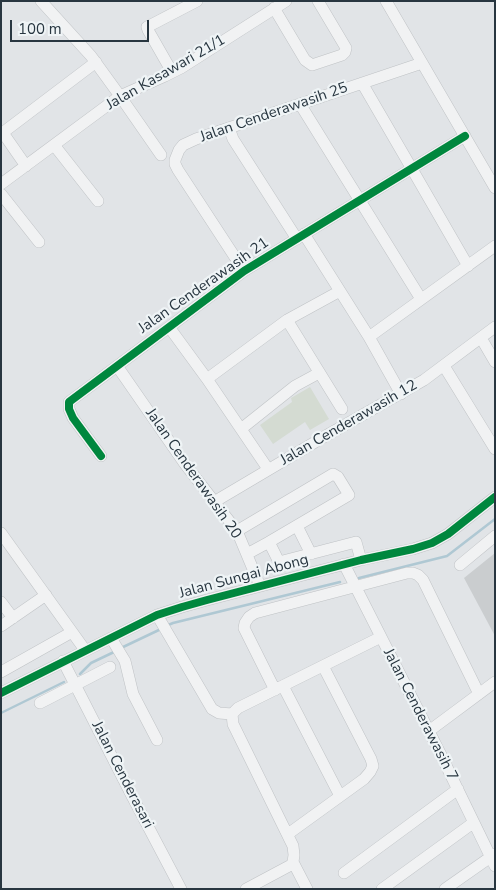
<!DOCTYPE html>
<html>
<head>
<meta charset="utf-8">
<style>
	body { margin:0 }
	#map { position:relative; width:496px; height:890px; overflow:hidden; background:#e1e4e7; font-family:"Nunito Sans",sans-serif }
	canvas { display:block }
	.frame { position:absolute; inset:0; border:2px solid #283640; pointer-events:none }
	.scale { position:absolute; left:10px; top:20px; width:139px; height:22px; box-sizing:border-box; border:2px solid #283640; border-top:0; padding-left:6px; font-size:15px; line-height:18px; white-space:nowrap; color:#283640; -webkit-text-stroke:4px #eff4f6; paint-order:stroke }
</style>
</head>
<body>
<div id="map">
<canvas width="496" height="890"></canvas>
<div class="frame"></div>
<div class="scale">100 m</div>
</div>
<script>
const g = document.querySelector('canvas').getContext('2d');
g.lineJoin = 'round';
function fillPath(path, color) { g.fillStyle = color; g.fill(path, 'evenodd'); }
const toPath = rows => new Path2D(rows.map(r => 'M' + r).join(''));
function trace(path, color, width, dash) { g.strokeStyle = color; g.lineWidth = width; g.lineCap = dash ? 'butt' : 'round'; g.setLineDash(dash || []); g.stroke(path); }
function label(font, color, halo, rows, align = 'center') {
  g.font = font + ' "Nunito Sans",sans-serif'; g.lineWidth = 4.5; g.setLineDash([]); g.textBaseline = 'middle'; g.strokeStyle = halo; g.fillStyle = color; for (const [text, x, y, turn = 0] of rows) {
    g.save(); g.translate(x, y); g.rotate((+turn || 0) * Math.PI / 180); g.textAlign = isNaN(turn) ? turn : align; if (halo) g.strokeText(text, 0, 0); g.fillText(text, 0, 0); g.restore();
  }
}
fillPath(toPath([
	[310,387,329,419,310,430,305,422,273,444,260,425,292,402,291,398]
]), '#d4dbd2');
trace(toPath([
	[359,578,447,556,495,519],
	[166,626,173,623,340,582],
	[121,648,161,629],
	[80,674,91,663,114,652],
	[1,713,64,682]
]), '#afc8d3', 2.5);
fillPath(toPath([
	[495,553,495,636,464,578]
]), '#cacdcf');
const minor = toPath([
	[41,1,91,56,120,96,161,155],
	[386,1,495,188],
	[274,8,305,60,312,65,342,55,345,52,346,48,318,1],
	[172,72,148,30,147,27,197,1],
	[362,83,412,169,468,266],
	[300,104,421,299],
	[229,128,233,139,297,239],
	[3,133,26,166],
	[1,134,96,62],
	[54,145,98,201],
	[1,184,120,96,165,76,181,68,286,1],
	[1,194,39,242],
	[304,234,369,337,401,394],
	[244,271,178,170,175,164,175,160,179,150,183,145,196,139,422,63],
	[287,320,342,409],
	[169,327,207,379,268,469],
	[369,337,495,246],
	[481,338,495,362],
	[117,366,185,464,237,531,260,586],
	[444,366,495,449],
	[207,379,287,320,340,291],
	[241,429,295,386,319,373],
	[101,456,73,418,69,409,69,402,244,271,465,136],
	[214,502,322,438,424,380,495,327],
	[297,526,311,554],
	[237,531,333,474,338,477,349,495,269,542,247,554],
	[1,533,85,650],
	[269,542,279,562,356,542,361,560],
	[344,564,441,755,495,866],
	[460,565,495,536],
	[1,602,13,618],
	[157,615,212,709,219,713,232,714],
	[1,626,46,595],
	[111,638,125,661,133,694,157,740],
	[63,661,132,796,181,889],
	[1,672,72,632],
	[283,686,340,796],
	[275,690,244,628,245,623,249,617,255,613,407,573,413,573,418,575,423,580,479,694],
	[1,693,157,615,182,607,207,600,361,560,413,549,432,543,448,534,495,497],
	[40,703,110,667],
	[232,714,233,724,293,846,294,855,293,862,291,865,246,889],
	[232,714,238,708,381,637],
	[429,731,495,682],
	[288,834,364,779,370,772,373,766,371,759,323,666],
	[293,862,307,889],
	[344,873,458,789],
	[382,889,473,823],
	[445,889,495,854]
]);
trace(minor, '#bfc2c5', 12);
trace(minor, '#f1f2f3', 11);
trace(toPath([
	[101,456,73,418,69,409,69,402,244,271,465,136],
	[1,693,157,615,182,607,207,600,361,560,413,549,432,543,448,534,495,497]
]), '#00873e', 8);
label('15px', '#283640', '#eff4f6', [
	["Jalan Kasawari 21/1",166,73,-30],
	["Jalan Cenderawasih 25",274,113,-19],
	["Jalan Cenderawasih 21",204,286,-35],
	["Jalan Cenderawasih 12",349,423,-30],
	["Jalan Cenderawasih 20",193,474,55],
	["Jalan Sungai Abong",244,577,-15],
	["Jalan Cenderawasih 7",420,715,63],
	["Jalan Cenderasari",122,775,63]
]);
</script>
</body>
</html>
